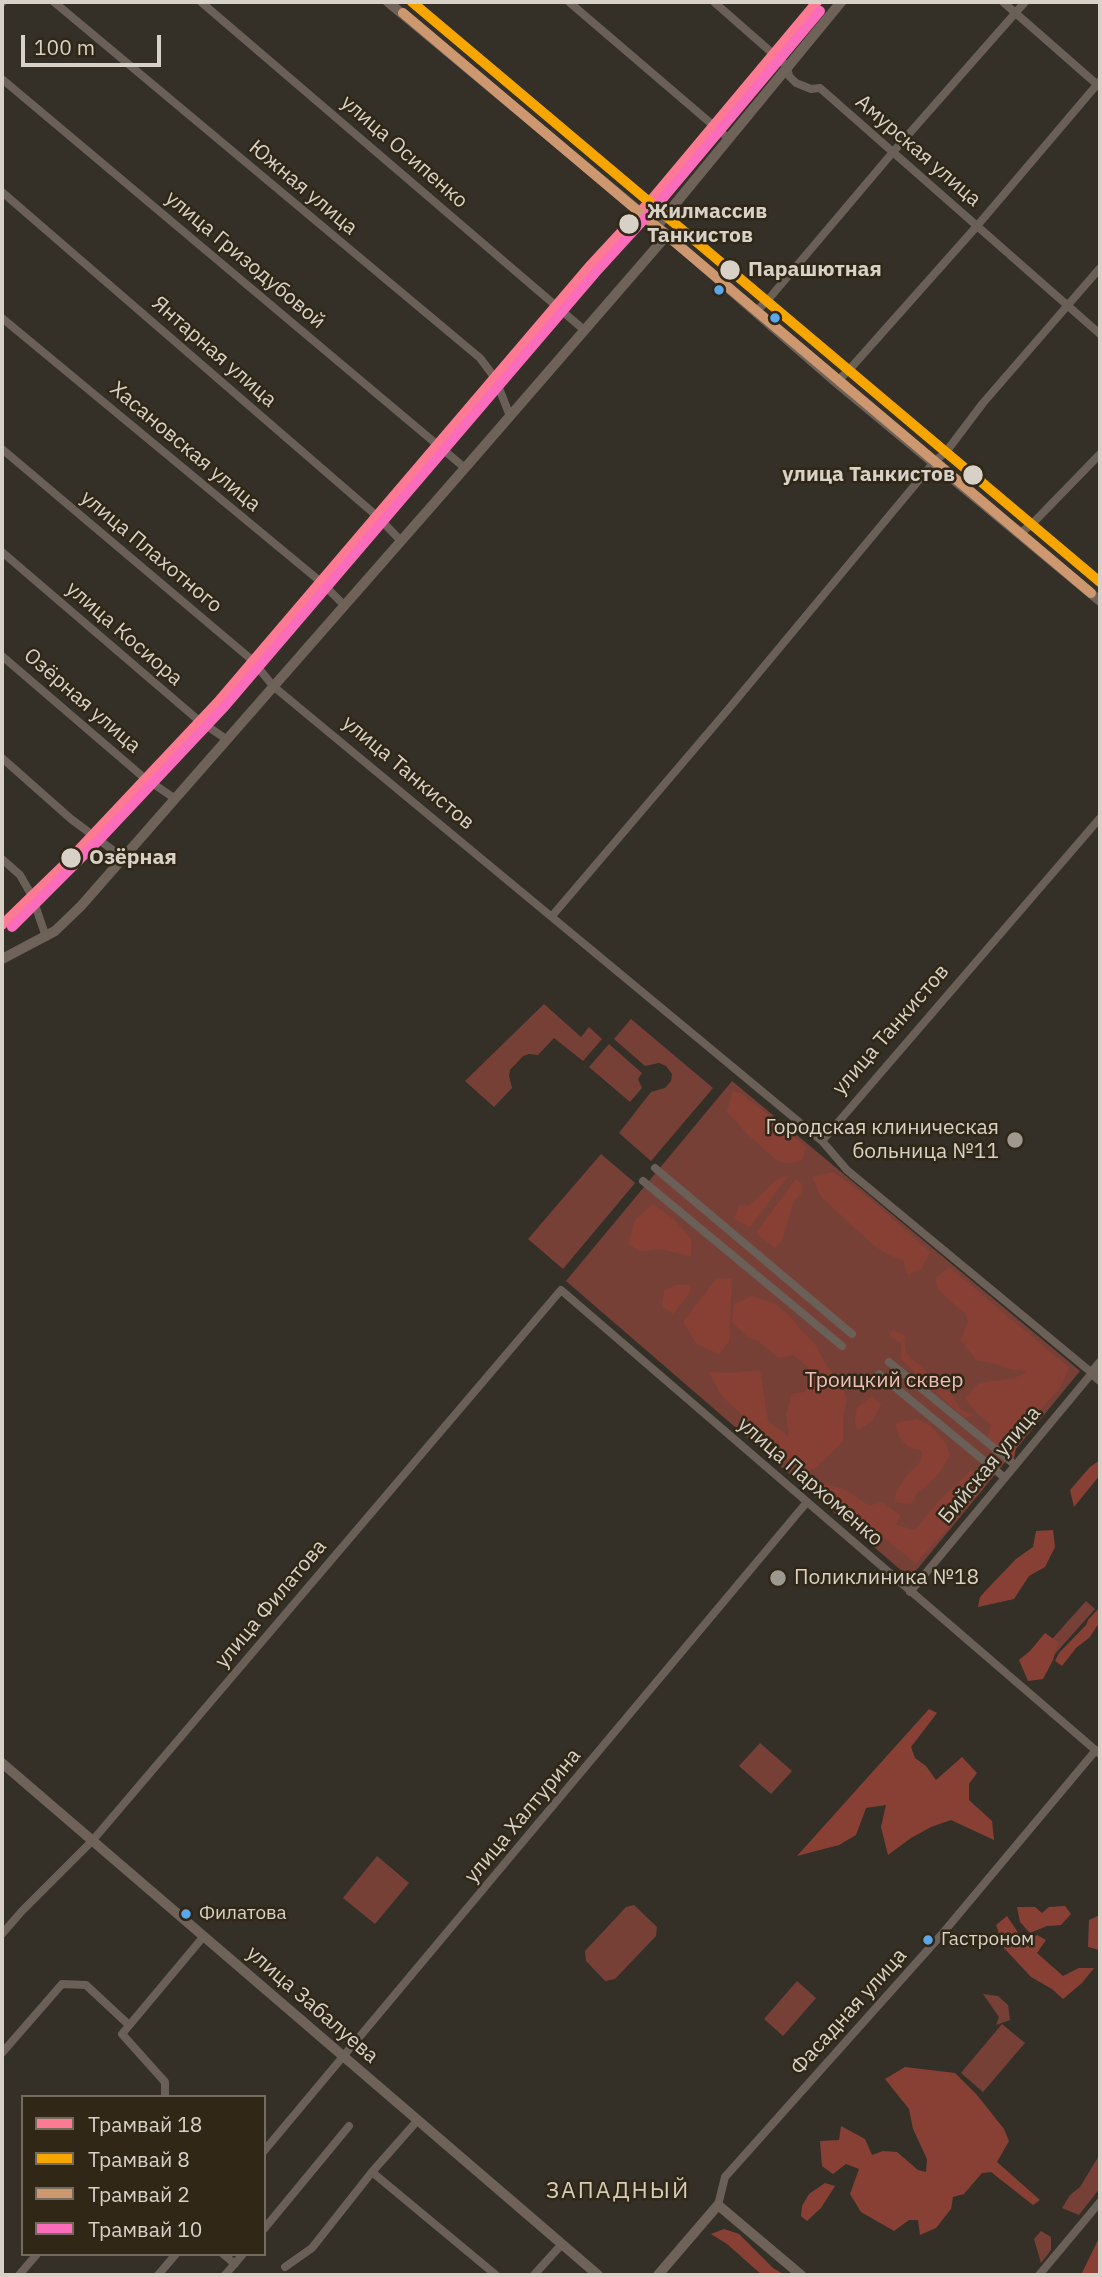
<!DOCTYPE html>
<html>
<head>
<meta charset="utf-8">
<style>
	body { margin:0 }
	#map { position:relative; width:1102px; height:2277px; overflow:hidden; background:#343027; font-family:"IBM Plex Sans",sans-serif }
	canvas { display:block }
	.frame { position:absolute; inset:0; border:4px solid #d7d1c7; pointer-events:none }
	.legend { position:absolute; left:21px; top:2095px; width:245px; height:161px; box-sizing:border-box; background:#302717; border:2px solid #736b5d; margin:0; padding:9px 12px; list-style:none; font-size:21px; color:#d7d1c7 }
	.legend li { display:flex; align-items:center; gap:14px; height:35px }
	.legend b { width:35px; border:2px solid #736b5d }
	.scale { position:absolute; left:21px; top:35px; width:140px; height:32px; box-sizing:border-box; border:4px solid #d7d1c7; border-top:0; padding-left:9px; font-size:21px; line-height:24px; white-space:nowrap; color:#d7d1c7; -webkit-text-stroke:5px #302717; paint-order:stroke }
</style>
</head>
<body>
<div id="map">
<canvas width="1102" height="2277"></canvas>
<div class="frame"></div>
<ul class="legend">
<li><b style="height:9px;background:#fe7a93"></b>Трамвай 18</li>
<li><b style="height:9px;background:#f7a600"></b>Трамвай 8</li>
<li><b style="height:9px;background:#cd976f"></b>Трамвай 2</li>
<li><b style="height:9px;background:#fb6dba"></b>Трамвай 10</li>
</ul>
<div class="scale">100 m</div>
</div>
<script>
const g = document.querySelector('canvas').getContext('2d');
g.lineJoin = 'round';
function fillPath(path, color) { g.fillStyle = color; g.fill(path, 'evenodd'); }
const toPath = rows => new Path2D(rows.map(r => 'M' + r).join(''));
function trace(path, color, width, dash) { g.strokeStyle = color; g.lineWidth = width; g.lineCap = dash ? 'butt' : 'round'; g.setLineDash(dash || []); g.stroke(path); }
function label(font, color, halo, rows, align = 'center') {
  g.font = font + ' "IBM Plex Sans",sans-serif'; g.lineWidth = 5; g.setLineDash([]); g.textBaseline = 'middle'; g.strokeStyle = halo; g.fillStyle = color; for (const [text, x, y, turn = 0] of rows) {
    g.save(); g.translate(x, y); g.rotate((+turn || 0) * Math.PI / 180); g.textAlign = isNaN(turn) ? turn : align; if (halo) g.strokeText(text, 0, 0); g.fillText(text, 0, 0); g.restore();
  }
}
fillPath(toPath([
	[544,1004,581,1037,589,1027,602,1039,583,1061,554,1038,538,1055,529,1054,523,1056,510,1070,509,1076,512,1088,494,1107,465,1081],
	[631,1019,713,1088,651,1161,619,1133,651,1092,665,1088,671,1081,672,1074,666,1066,659,1063,645,1066,614,1039],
	[609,1044,642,1073,638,1079,642,1088,630,1102,589,1067],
	[732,1081,1080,1371,910,1578,566,1281],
	[601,1154,635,1183,563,1269,528,1239],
	[1086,1601,1095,1609,1054,1655,1045,1647],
	[760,1743,792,1771,771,1794,739,1766],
	[377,1856,409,1883,375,1924,343,1898],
	[634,1905,657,1927,656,1936,615,1979,605,1981,586,1961,585,1951,626,1907],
	[797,1981,816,1998,783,2036,764,2019],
	[983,1994,998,1996,1008,2005,1010,2020,996,2025,999,2017],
	[1002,2024,1025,2043,983,2092,961,2073],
	[1100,2154,1100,2188,1079,2215,1062,2208,1070,2195,1080,2187],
	[1041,2231,1051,2237,1051,2250,1041,2263,1034,2239]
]), '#774037');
fillPath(toPath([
	[733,1091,740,1093,775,1120,806,1147,802,1160,789,1163,778,1161,747,1134,727,1111],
	[833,1172,866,1196,930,1252,921,1269,908,1275,903,1260,887,1254,876,1247,821,1197,812,1177],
	[788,1176,750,1227,734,1218,740,1205,749,1206,779,1178],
	[796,1179,802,1184,801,1194,793,1202,782,1241,775,1248,756,1233],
	[653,1204,673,1219,691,1239,691,1256,660,1249,639,1251,628,1243,635,1220],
	[949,1267,1069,1368,1060,1387,1018,1437,1014,1459,999,1458,987,1442,991,1425,978,1414,965,1398,979,1383,1015,1378,1027,1371,1010,1369,992,1363,976,1360,961,1340,968,1323,966,1314,938,1290,935,1279],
	[732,1278,729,1341,719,1354,697,1344,683,1322,716,1279],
	[676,1285,691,1285,689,1294,673,1314,662,1306,664,1291],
	[752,1296,775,1304,788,1315,816,1346,827,1367,841,1382,847,1400,843,1416,843,1441,815,1468,802,1473,721,1395,709,1372,732,1373,760,1370,768,1421,789,1437,786,1414,792,1394,805,1392,808,1367,794,1355,779,1358,758,1341,748,1337,732,1322,734,1304],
	[893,1330,904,1335,906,1354,938,1381,950,1393,961,1410,973,1415,966,1418,954,1409,902,1360,901,1343,889,1335],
	[872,1397,881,1404,871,1422,857,1430,855,1421,857,1407],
	[917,1419,931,1426,945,1443,950,1454,941,1470,928,1485,917,1493,911,1504,895,1502,896,1491,909,1473,921,1461,922,1450,908,1447,899,1436,895,1423],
	[1100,1460,1100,1475,1074,1507,1070,1490,1090,1467],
	[971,1470,987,1477,982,1490,916,1563,855,1516,821,1484,842,1488,870,1506,881,1502,900,1515,896,1525,915,1530,936,1504],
	[1053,1530,1055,1547,1045,1567,1029,1576,1014,1599,978,1607,980,1597,991,1585,1016,1559,1033,1547,1036,1531],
	[1100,1607,1100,1622,1089,1638,1076,1648,1062,1666,1055,1661,1059,1653,1086,1625,1088,1620],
	[1045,1633,1058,1642,1053,1660,1043,1679,1028,1681,1019,1660,1030,1651],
	[929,1709,937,1713,911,1747,915,1758,926,1766,936,1780,962,1757,977,1773,969,1784,969,1800,992,1821,994,1840,951,1820,931,1827,911,1838,888,1855,881,1827,886,1805,866,1808,856,1835,839,1845,797,1856],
	[1065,1906,1071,1914,1061,1925,1047,1926,1030,1933,1020,1922,1017,1907,1035,1907,1042,1913,1049,1907],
	[1100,1915,1100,1950,1088,1947,1089,1920],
	[1007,1916,1025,1943,1037,1935,1046,1940,1037,1953,1063,1976,1079,1968,1094,1968,1082,1983,1063,1999,1052,1989,1031,1977,1004,1948,996,1925],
	[905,2067,955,2073,977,2095,1004,2129,1009,2141,997,2162,1040,2200,1033,2205,991,2172,982,2173,964,2194,953,2197,951,2209,936,2228,920,2235,918,2220,909,2220,894,2231,861,2212,850,2194,859,2169,846,2164,833,2174,822,2166,820,2141,839,2140,841,2126,865,2139,872,2155,883,2151,897,2152,918,2170,926,2172,927,2159,913,2129,909,2109,885,2079],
	[825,2183,835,2186,821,2208,807,2221,801,2216,802,2206,809,2194],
	[724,2229,739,2234,773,2268,785,2275,762,2275,727,2244,711,2234],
	[1100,2237,1100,2275,1081,2275,1097,2242]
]), '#884035');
trace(toPath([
	[54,2,480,358,495,378,510,416],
	[201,2,583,329],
	[569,2,728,138],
	[714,2,787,66,789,76,796,83,811,89,820,88,1100,334],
	[1003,2,1100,87],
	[2,3,3,2],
	[2,79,465,468],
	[2,192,378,517,400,540],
	[756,311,767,301,893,152,1025,2],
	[2,318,321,582,344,605],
	[836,382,849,370,977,226,1100,81],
	[2,449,252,660,273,686,822,1141,847,1170,1092,1373,910,1592],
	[1019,534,1032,524,1100,454],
	[2,552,197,719,226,739],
	[2,656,142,776,174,798],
	[2,758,71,819,122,857],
	[2,859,20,875,32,896,46,937],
	[552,916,731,706,934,462,946,452,983,403,1100,268],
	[822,1141,1100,818],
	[655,1168,852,1334],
	[643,1181,842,1346],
	[889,1362,1015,1465],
	[879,1374,1005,1478],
	[2,1934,22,1911,93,1840,561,1290,1100,1754],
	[2,2053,62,1984,86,1985,129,2025],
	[165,2097,165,2082,122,2034,204,1936],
	[264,2151,807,1502],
	[372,2172,496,2275],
	[718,2205,725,2177,942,1934,1096,1750],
	[264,2229,349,2126],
	[223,2254,235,2264],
	[285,2267,312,2248,372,2172,417,2121],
	[19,2275,37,2254],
	[158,2275,176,2254],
	[225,2275,243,2254],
	[534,2275,562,2244],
	[1039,2275,1100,2202]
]), '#6a6058', 8);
trace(toPath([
	[388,2,657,226,836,382,1100,601],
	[657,226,841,2],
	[2,959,55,931,81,906,465,468,667,235],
	[1100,1363,1092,1373,1100,1380],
	[2,1763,598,2275],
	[658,2275,718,2205,801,2275]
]), '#6e6259', 10);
trace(toPath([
	[2,925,71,858,218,702,589,267,653,198,817,2]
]), '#fe7a93', 10);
trace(toPath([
	[412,2,1100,582]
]), '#f7a600', 10);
trace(toPath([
	[403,13,1091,593]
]), '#cd976f', 10);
trace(toPath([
	[12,927,98,841,225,706,595,273,658,204,820,11]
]), '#fb6dba', 10);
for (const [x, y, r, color] of [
	[629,224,11,"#d7d1c7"],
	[730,270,11,"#d7d1c7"],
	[719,290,6,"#5aa8eb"],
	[775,318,6,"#5aa8eb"],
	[973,475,11,"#d7d1c7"],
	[71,858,11,"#d7d1c7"],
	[1015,1140,9,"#9e998f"],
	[778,1578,9,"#9e998f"],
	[186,1914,6,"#5aa8eb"],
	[928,1940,6,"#5aa8eb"]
]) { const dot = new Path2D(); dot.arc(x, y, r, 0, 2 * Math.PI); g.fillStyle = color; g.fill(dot); trace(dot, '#302717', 2.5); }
label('19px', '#d7d1c7', '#302717', [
	["Филатова",199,1914],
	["Гастроном",941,1940]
], 'left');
label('21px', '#d7d1c7', '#302717', [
	["Амурская улица",918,151,41],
	["улица Осипенко",404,152,41],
	["Южная улица",303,188,40],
	["улица Гризодубовой",245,260,40],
	["Янтарная улица",214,352,41],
	["Хасановская улица",185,447,40],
	["улица Плахотного",151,552,40],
	["улица Косиора",124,634,41],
	["Озёрная улица",82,701,41],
	["улица Танкистов",408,773,40],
	["улица Танкистов",891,1030,-49],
	["Бийская улица",990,1465,-50],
	["улица Пархоменко",810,1482,41],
	["улица Филатова",271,1604,-50],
	["улица Халтурина",523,1816,-50],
	["улица Забалуева",312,2005,41],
	["Фасадная улица",849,2012,-48]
]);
label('bold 21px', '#d7d1c7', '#302717', [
	["Жилмассив",647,212],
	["Танкистов",647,236],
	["Парашютная",748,270],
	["улица Танкистов",955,475,"right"],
	["Озёрная",89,858]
], 'left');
label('21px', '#d7d1c7', '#302717', [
	["Городская клиническая",999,1128],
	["больница №11",999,1152],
	["Поликлиника №18",794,1578,"left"]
], 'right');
label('21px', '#efbeb6', '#302717', [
	["Троицкий сквер",884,1381]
]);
g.letterSpacing = '2px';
label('23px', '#d7ccb7', '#302717', [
	["ЗАПАДНЫЙ",618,2191]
]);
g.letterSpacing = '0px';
</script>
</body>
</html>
